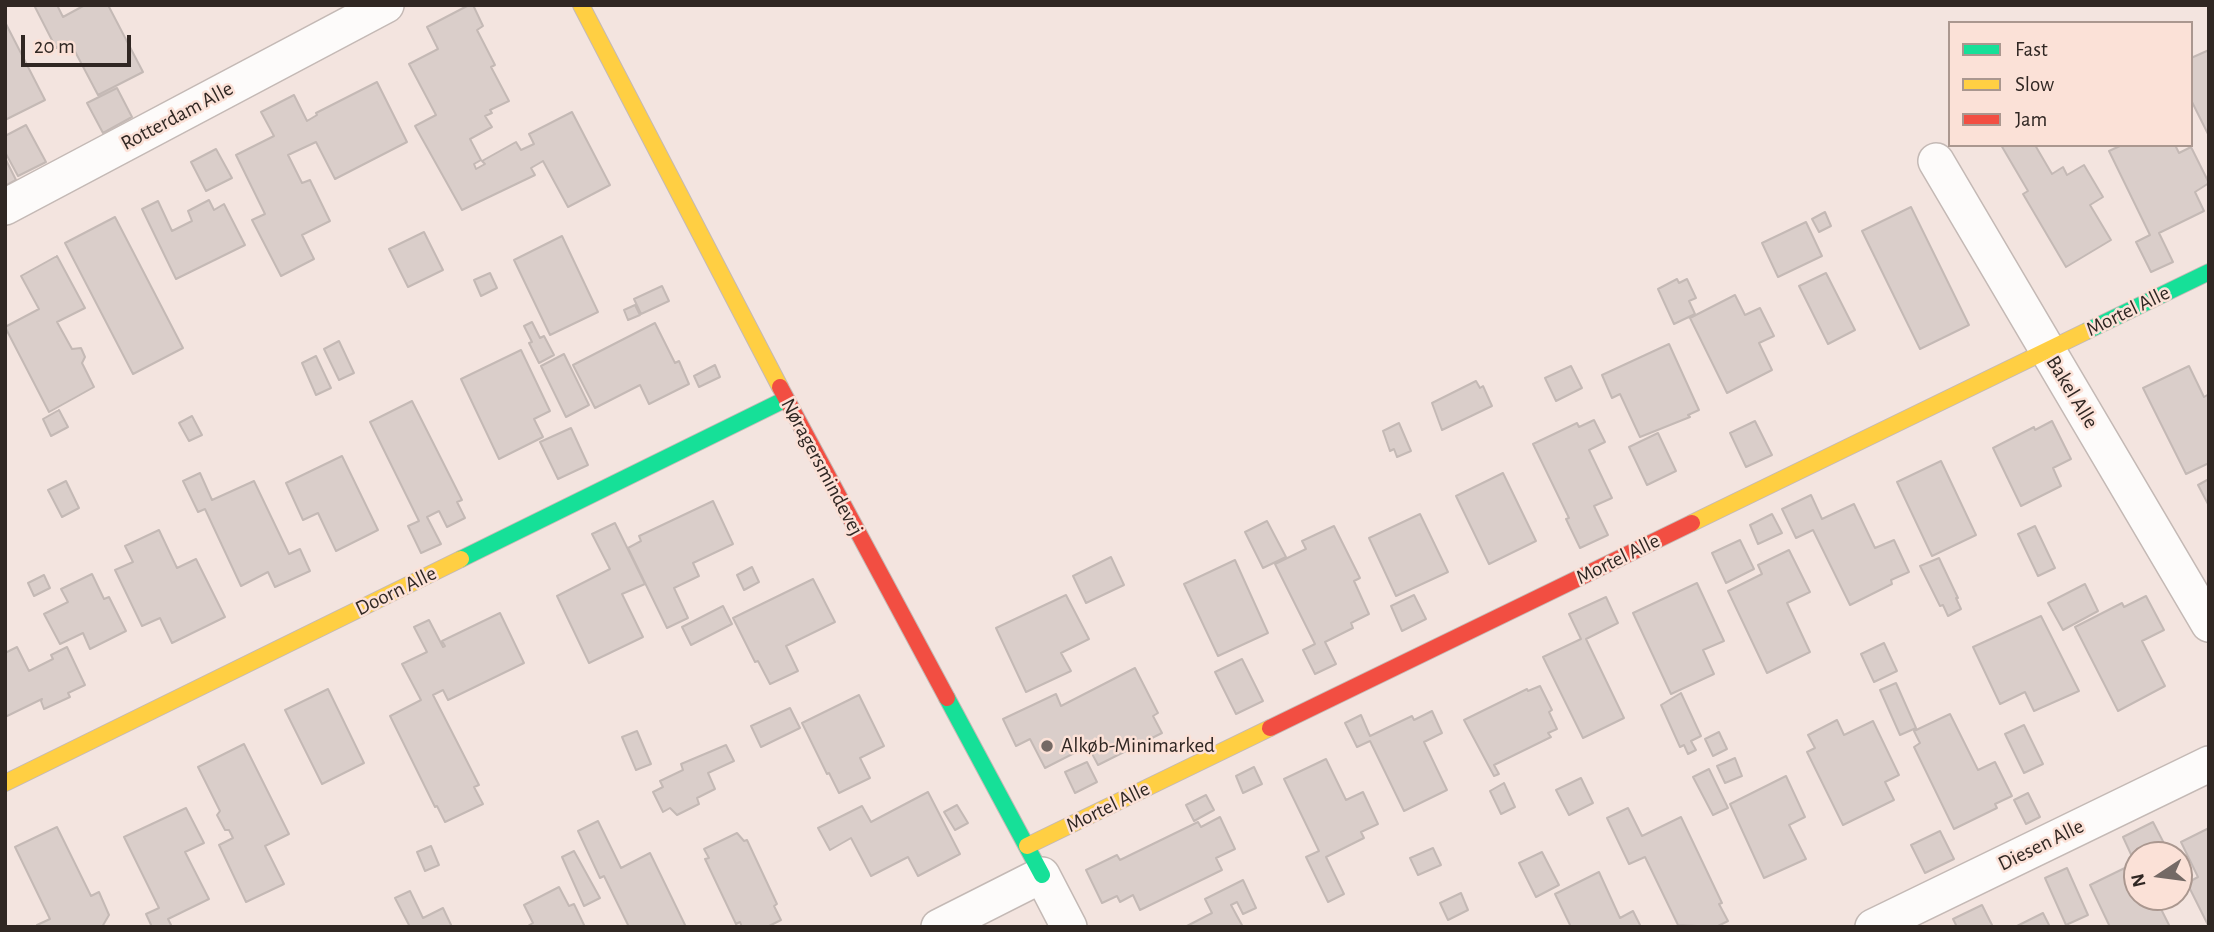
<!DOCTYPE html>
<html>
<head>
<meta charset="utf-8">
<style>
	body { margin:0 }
	#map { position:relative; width:2214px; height:932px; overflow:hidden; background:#f3e4df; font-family:"Alegreya Sans",sans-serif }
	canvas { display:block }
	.frame { position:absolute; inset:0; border:7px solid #302723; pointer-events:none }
	.legend { position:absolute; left:1948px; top:21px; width:245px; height:126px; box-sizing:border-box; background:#fbe1d7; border:2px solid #aa978f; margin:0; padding:9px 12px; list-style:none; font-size:21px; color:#302723 }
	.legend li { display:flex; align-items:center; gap:14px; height:35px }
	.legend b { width:35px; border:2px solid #aa978f }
	.north { position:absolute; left:2123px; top:841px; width:70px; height:70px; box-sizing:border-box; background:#fbe1d7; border:2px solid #aa978f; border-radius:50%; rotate:257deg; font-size:19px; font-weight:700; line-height:28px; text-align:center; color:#302723 }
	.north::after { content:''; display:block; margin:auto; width:24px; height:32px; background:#746965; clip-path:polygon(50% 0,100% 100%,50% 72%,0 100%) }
	.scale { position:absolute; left:21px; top:35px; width:110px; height:32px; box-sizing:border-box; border:4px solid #302723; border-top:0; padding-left:9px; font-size:21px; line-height:24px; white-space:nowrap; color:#302723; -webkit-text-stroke:5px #fbe1d7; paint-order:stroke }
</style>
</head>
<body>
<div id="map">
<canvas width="2214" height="932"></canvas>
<div class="frame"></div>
<ul class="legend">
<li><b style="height:9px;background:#16e098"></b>Fast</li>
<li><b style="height:9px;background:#ffcf43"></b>Slow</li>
<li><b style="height:9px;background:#f24e42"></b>Jam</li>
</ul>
<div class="north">N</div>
<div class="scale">20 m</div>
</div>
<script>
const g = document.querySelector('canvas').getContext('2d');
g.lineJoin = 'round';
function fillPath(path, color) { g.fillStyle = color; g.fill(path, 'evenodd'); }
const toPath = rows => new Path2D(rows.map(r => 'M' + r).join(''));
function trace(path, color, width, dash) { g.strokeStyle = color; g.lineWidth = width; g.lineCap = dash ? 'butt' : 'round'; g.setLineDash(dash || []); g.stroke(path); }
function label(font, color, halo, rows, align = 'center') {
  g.font = font + ' "Alegreya Sans",sans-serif'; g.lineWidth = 5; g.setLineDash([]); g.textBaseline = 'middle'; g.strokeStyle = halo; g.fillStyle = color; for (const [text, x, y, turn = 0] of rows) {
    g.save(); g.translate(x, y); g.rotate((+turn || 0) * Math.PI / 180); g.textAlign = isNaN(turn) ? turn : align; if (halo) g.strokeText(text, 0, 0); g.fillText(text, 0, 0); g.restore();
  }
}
const building = toPath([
	[38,5,57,5,63,17,85,5,108,5,143,72,98,95,70,42,56,48,35,7,38,5],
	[469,5,473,5,483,26,477,30,495,65,491,67,509,101,490,110,492,113,485,116,492,127,470,139,481,160,474,164,476,169,485,164,482,161,516,142,521,150,534,144,529,134,572,112,610,185,568,207,543,161,531,168,535,175,462,210,415,126,436,115,409,64,438,49,427,27,469,5],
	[5,22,45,100,5,120,5,22],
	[2209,50,2209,136,2191,100,2191,58,2209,50],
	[377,82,407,142,335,179,316,142,288,155,302,183,310,180,330,221,302,235,314,259,281,276,252,220,265,214,236,155,274,136,261,112,294,95,307,121,317,115,316,113,377,82],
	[117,88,132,117,103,133,87,103,117,88],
	[26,125,46,162,18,176,5,152,5,136,26,125],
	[2001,145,2035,145,2052,174,2063,167,2067,175,2084,165,2103,197,2090,205,2111,240,2066,267,2023,194,2028,191,2001,145],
	[2122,145,2175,145,2179,153,2191,147,2209,183,2195,192,2204,211,2159,233,2173,262,2151,272,2136,242,2150,235,2109,151,2122,145],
	[216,149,232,178,206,191,191,162,216,149],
	[5,158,16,180,5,186,5,158],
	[209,200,214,210,224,204,245,245,176,279,142,209,158,201,172,231,192,221,188,211,209,200],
	[1911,207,1969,325,1920,349,1862,231,1911,207],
	[1825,212,1831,226,1819,232,1812,219,1825,212],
	[115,217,183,348,133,374,65,243,115,217],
	[1806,222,1822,256,1778,277,1762,243,1806,222],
	[424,232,443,270,408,287,389,249,424,232],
	[562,236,598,312,550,335,514,260,562,236],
	[57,256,85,308,57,322,72,349,81,348,85,357,82,363,94,387,49,412,5,327,39,309,21,276,57,256],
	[490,273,497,288,481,296,474,280,490,273],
	[1826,273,1855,330,1828,344,1799,286,1826,273],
	[1677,279,1679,283,1687,279,1696,298,1689,301,1695,314,1674,324,1658,289,1677,279],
	[662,286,669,301,641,314,634,299,662,286],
	[1735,295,1745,315,1760,308,1774,336,1759,343,1772,370,1727,393,1690,318,1735,295],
	[635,305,640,315,628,320,624,310,635,305],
	[532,322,540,338,544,336,554,355,539,363,529,343,532,342,524,326,532,322],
	[655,323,675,363,679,361,689,384,649,404,640,385,595,408,573,365,655,323],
	[339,341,354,373,339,380,324,349,339,341],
	[1669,344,1699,410,1688,415,1690,417,1640,437,1620,394,1612,398,1602,375,1669,344],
	[521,350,550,411,534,419,543,437,499,459,461,379,521,350],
	[564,354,589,405,566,417,541,366,564,354],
	[316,356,331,388,316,395,302,363,316,356],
	[715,365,720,377,699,387,694,376,715,365],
	[1571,366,1582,388,1556,401,1545,378,1571,366],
	[2189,366,2204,397,2209,394,2209,463,2186,474,2143,388,2189,366],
	[1476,381,1480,388,1483,386,1492,406,1442,430,1432,403,1476,381],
	[412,401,462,500,457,502,465,518,447,527,439,511,427,517,441,544,421,553,408,526,419,521,370,422,412,401],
	[59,410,68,427,51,436,43,419,59,410],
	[192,416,202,435,189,441,179,423,192,416],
	[1594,420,1605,442,1589,450,1612,498,1594,506,1608,535,1580,548,1566,519,1569,518,1533,444,1577,423,1579,427,1594,420],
	[1755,421,1772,455,1746,467,1730,433,1755,421],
	[2052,421,2071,459,2053,468,2061,486,2021,506,1993,448,2034,427,2035,430,2052,421],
	[1399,423,1411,451,1397,457,1394,449,1390,451,1383,431,1399,423],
	[571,428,588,465,558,479,540,442,571,428],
	[1658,433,1676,471,1647,485,1629,447,1658,433],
	[342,456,378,530,336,551,318,513,303,520,286,483,342,456],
	[1941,461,1976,535,1932,556,1897,482,1941,461],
	[200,473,212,500,254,481,289,554,300,549,310,571,275,587,268,572,241,586,205,509,198,512,183,481,200,473],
	[1503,473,1536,541,1489,564,1456,496,1503,473],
	[2209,479,2209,506,2198,485,2209,479],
	[66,481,79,508,62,517,48,490,66,481],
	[1811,495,1822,519,1854,504,1875,548,1894,540,1909,572,1891,580,1892,584,1850,605,1813,530,1796,538,1782,509,1811,495],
	[713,501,733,544,693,563,699,576,674,588,688,618,667,628,628,548,641,541,639,536,713,501],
	[1420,514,1448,572,1396,596,1369,538,1420,514],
	[1772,514,1782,533,1758,544,1750,525,1772,514],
	[1267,521,1286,557,1263,568,1245,532,1267,521],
	[615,523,645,584,622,594,643,637,589,663,557,596,610,569,592,534,615,523],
	[1334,526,1360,578,1354,581,1369,614,1351,623,1353,628,1325,642,1336,664,1315,674,1303,650,1315,644,1275,564,1306,549,1302,541,1334,526],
	[2035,526,2055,568,2038,576,2018,534,2035,526],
	[159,530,177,568,196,559,225,617,172,643,160,618,142,626,115,570,133,562,125,546,159,530],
	[1740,540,1754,569,1726,583,1712,553,1740,540],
	[1789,550,1810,592,1787,603,1810,652,1767,673,1728,591,1762,574,1758,565,1789,550],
	[1111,557,1124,585,1086,603,1073,576,1111,557],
	[1939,558,1958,598,1956,598,1961,609,1948,616,1943,605,1940,606,1920,566,1939,558],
	[1235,560,1268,633,1218,656,1184,584,1235,560],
	[752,567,759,582,744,590,737,575,752,567],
	[92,574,104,599,109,597,126,631,90,649,83,633,60,644,44,614,68,602,61,589,92,574],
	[44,575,50,588,34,596,28,583,44,575],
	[813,579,835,622,786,646,798,671,770,684,758,661,755,662,733,618,813,579],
	[1697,583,1724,641,1703,650,1714,674,1671,694,1633,613,1697,583],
	[2085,584,2098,611,2063,630,2048,603,2085,584],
	[1066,595,1089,639,1061,653,1071,671,1026,692,996,628,1066,595],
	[1414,595,1426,619,1402,631,1391,606,1414,595],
	[2146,596,2164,630,2142,641,2165,686,2118,711,2075,627,2122,603,2124,607,2146,596],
	[1606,597,1618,623,1586,639,1624,718,1583,738,1543,657,1581,639,1569,614,1606,597],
	[723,606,732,624,691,645,682,627,723,606],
	[500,613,524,663,448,700,443,690,433,695,479,785,474,787,483,804,445,822,437,806,435,807,390,716,421,700,402,664,427,652,414,627,429,620,443,647,445,646,442,641,500,613],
	[2041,616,2079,691,2034,711,2025,692,2000,704,1973,647,2041,616],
	[1884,643,1897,671,1874,682,1861,654,1884,643],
	[17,647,29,671,53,659,51,655,67,647,85,685,68,693,70,697,44,709,41,701,42,699,5,717,5,653,17,647],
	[1242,659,1263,701,1236,714,1215,672,1242,659],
	[1135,668,1158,713,1153,716,1162,733,1098,765,1088,746,1045,768,1030,739,1016,746,1003,719,1056,694,1061,706,1135,668],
	[1896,683,1916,728,1900,735,1880,690,1896,683],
	[1540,686,1552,710,1549,712,1557,729,1548,733,1551,737,1494,765,1499,774,1494,776,1464,720,1527,689,1528,691,1540,686],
	[328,689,364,763,322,784,285,710,328,689],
	[1681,693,1701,736,1691,741,1696,750,1688,754,1684,745,1680,747,1661,705,1681,693],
	[859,695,884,746,860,758,870,778,839,793,829,773,827,774,802,723,859,695],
	[790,708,800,728,761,747,751,726,790,708],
	[1432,711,1442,733,1424,742,1447,790,1404,811,1370,741,1357,747,1345,723,1361,715,1370,736,1412,716,1414,720,1432,711],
	[1950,714,1978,770,1995,762,2012,796,1995,804,1997,808,1954,829,1914,747,1920,743,1914,731,1950,714],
	[1837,720,1844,735,1873,721,1899,775,1885,782,1894,800,1843,825,1807,752,1815,748,1808,735,1837,720],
	[2024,725,2043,764,2024,773,2005,734,2024,725],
	[637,731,651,764,636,770,622,737,637,731],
	[1719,732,1727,749,1713,756,1705,739,1719,732],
	[244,744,289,834,265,846,284,884,246,902,219,845,233,838,229,830,225,830,217,815,220,811,198,767,244,744],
	[726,745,734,761,708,773,715,789,697,798,699,804,677,815,670,808,663,812,653,792,663,787,660,781,683,770,681,764,726,745],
	[1735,758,1742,776,1725,783,1717,766,1735,758],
	[1326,759,1346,800,1363,792,1378,824,1361,832,1364,838,1326,857,1344,894,1328,902,1306,857,1319,851,1284,779,1326,759],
	[1087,762,1097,782,1075,793,1065,772,1087,762],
	[1254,767,1262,784,1243,793,1236,776,1254,767],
	[1709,769,1728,808,1713,815,1693,777,1709,769],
	[1786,776,1805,817,1789,825,1806,859,1764,878,1730,804,1786,776],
	[1581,778,1593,803,1569,815,1556,790,1581,778],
	[1504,783,1515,807,1501,814,1490,791,1504,783],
	[928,792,960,854,918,876,908,857,871,876,851,838,830,850,818,828,862,806,871,822,928,792],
	[2028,793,2040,817,2026,824,2014,800,2028,793],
	[1206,795,1214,810,1194,821,1186,805,1206,795],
	[957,805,968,823,955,830,944,812,957,805],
	[186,808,204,843,185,852,209,899,168,919,172,927,152,927,146,914,159,908,124,837,186,808],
	[1628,808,1642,836,1681,817,1722,903,1719,904,1728,921,1716,927,1678,925,1645,857,1629,864,1607,818,1628,808],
	[1220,817,1235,849,1216,858,1222,870,1140,910,1133,895,1120,902,1117,896,1102,903,1086,870,1117,855,1120,860,1198,822,1201,827,1220,817],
	[598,821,621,868,650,853,686,927,629,927,604,876,600,878,578,831,598,821],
	[2153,822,2170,855,2137,855,2137,897,2155,897,2170,927,2110,927,2090,885,2135,863,2123,837,2153,822],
	[57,827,91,896,99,892,109,915,102,927,38,927,37,925,50,919,15,847,57,827],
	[2209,828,2209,927,2187,883,2198,877,2181,842,2209,828],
	[1940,831,1954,859,1925,873,1911,845,1940,831],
	[737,833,744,841,747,840,777,904,774,906,781,920,767,927,742,927,740,922,736,924,705,859,709,858,704,849,737,833],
	[431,846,439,865,425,871,417,852,431,846],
	[1433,848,1441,865,1418,875,1410,858,1433,848],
	[574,851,600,898,584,906,562,857,574,851],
	[1542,852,1559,885,1536,897,1519,863,1542,852],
	[2067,868,2088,915,2066,925,2045,878,2067,868],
	[1599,872,1620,918,1633,911,1641,927,1571,927,1555,894,1599,872],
	[1243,880,1256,908,1243,914,1237,902,1231,905,1243,927,1185,927,1212,913,1205,899,1243,880],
	[559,887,569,906,574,904,585,927,526,927,533,923,524,905,559,887],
	[410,891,423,918,443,908,452,927,410,927,395,898,410,891],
	[1461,893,1468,910,1448,920,1440,903,1461,893],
	[1982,905,1993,927,1957,927,1953,919,1982,905],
	[2043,913,2050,927,2015,927,2043,913]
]);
fillPath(building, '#daceca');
trace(building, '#c4b9b5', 2);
const street = toPath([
	[1936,161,2209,624],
	[5,207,386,5],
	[939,927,1042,875,1069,927],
	[1873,927,2209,764]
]);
const fast = toPath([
	[2087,331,2209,272],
	[461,559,786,399],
	[947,698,1042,875]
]);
const slow = toPath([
	[581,5,780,387],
	[1692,523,2087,331],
	[5,783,461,559],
	[1027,846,1270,728]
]);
const jam = toPath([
	[780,387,947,698],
	[1270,728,1692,523]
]);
trace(street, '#c4b9b5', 38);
trace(fast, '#c4b9b5', 18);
trace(slow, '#c4b9b5', 18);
trace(jam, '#c4b9b5', 18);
trace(street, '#fdfbfa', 35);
trace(fast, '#16e098', 16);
trace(slow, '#ffcf43', 16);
trace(jam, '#f24e42', 16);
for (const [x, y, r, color] of [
	[1047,746,7,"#746965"]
]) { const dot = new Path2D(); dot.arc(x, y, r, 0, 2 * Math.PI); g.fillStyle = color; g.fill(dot); trace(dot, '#fbe1d7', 2.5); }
label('21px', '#302723', '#fbe1d7', [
	["Rotterdam Alle",177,116,-28],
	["Mortel Alle",2128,311,-26],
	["Bakel Alle",2072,392,59],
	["Nøragersmindevej",822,467,62],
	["Mortel Alle",1618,559,-26],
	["Doorn Alle",396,591,-26],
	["Mortel Alle",1108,807,-26],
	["Diesen Alle",2041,845,-26]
]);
label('21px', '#302723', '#fbe1d7', [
	["Alkøb-Minimarked",1061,746]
], 'left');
</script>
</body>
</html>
